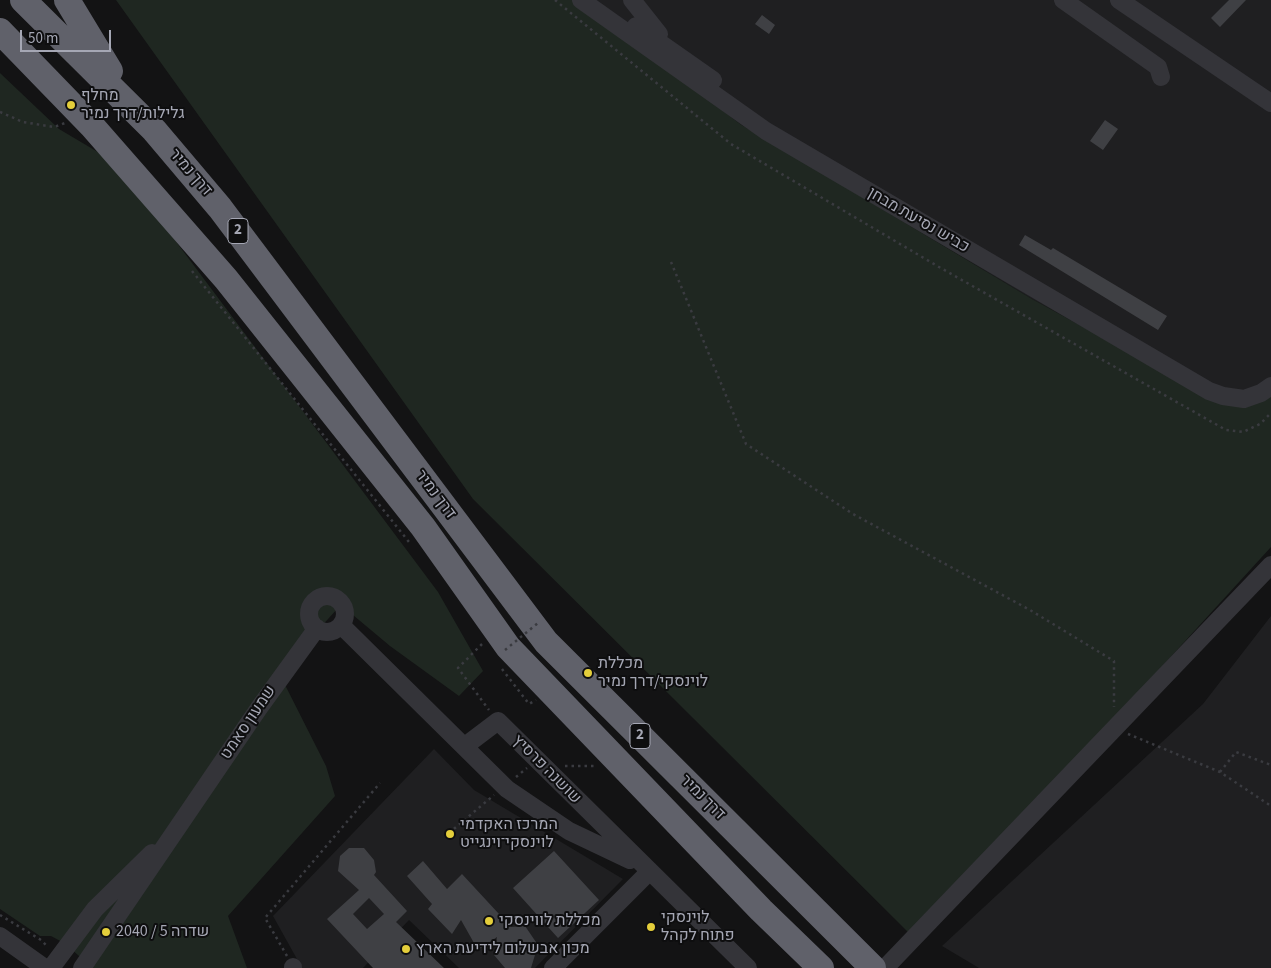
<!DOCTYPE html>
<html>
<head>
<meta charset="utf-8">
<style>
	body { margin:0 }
	#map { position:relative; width:1271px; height:968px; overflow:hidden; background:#131314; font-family:"Source Sans 3",sans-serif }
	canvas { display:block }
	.scale { position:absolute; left:20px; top:30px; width:91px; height:22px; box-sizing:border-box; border:2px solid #a5a7b4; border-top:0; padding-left:6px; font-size:15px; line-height:18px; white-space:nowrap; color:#a5a7b4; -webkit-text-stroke:4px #0e0e0f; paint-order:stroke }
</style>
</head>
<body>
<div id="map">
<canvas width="1271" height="968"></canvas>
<div class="scale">50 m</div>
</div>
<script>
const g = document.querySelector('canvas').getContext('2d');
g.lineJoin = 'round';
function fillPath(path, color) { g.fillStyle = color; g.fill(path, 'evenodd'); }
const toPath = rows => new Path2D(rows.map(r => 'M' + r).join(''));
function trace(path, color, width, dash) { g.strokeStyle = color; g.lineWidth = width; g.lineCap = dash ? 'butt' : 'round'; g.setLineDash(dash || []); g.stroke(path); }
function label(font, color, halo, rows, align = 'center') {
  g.font = font + ' "Source Sans 3",Heebo,sans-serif'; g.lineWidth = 4; g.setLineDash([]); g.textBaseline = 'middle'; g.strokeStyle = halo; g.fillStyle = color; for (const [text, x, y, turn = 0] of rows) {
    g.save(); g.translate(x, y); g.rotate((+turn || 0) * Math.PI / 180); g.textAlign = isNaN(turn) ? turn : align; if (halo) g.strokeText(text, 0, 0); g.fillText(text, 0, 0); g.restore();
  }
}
fillPath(toPath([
	[583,0,1271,0,1271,392,1215,399,1032,299,740,124],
	[1271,616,1271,968,979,968,942,946,1203,704],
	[434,749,474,790,623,879,535,968,459,968,409,920,363,968,302,968,273,916]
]), '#1f1f21');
fillPath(toPath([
	[116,0,583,0,740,124,1032,299,1215,399,1271,392,1271,547,914,938,473,499],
	[0,73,59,129,118,164,438,592,483,671,459,696,390,646,347,610,338,608,279,673,326,766,335,796,228,916,247,968,93,968,64,943,51,936,40,936,0,909]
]), '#1f2721');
fillPath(toPath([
	[1229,0,1246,0,1220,27,1211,18],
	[762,15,775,25,769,34,755,24],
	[1105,120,1118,129,1103,150,1090,141],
	[1025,235,1051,250,1053,248,1167,316,1158,330,1019,245],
	[349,848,364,848,374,860,376,872,374,875,407,911,396,922,444,968,373,968,327,919,359,890,338,871,340,856],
	[369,898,384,914,367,929,353,914],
	[554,851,599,900,558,938,513,888],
	[423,861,447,889,462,874,511,927,525,926,538,945,531,968,505,968,494,955,497,937,478,950,461,920,452,934,428,909,432,904,407,876]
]), '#3f4044');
trace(toPath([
	[555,0,731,144,939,267,1226,430,1243,432,1260,424,1271,413],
	[0,112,23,122,54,127,65,123],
	[671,262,746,444,853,514,1030,610,1114,661,1114,707],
	[192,271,409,542],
	[482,644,458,668,489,710],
	[502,669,529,704,536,700],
	[1128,734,1220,772,1271,806],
	[565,766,595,766],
	[1220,772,1236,752,1271,765],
	[516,777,527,768],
	[449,833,494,795],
	[0,915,41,940,48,947],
	[287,956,265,918,380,783]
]), '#3a3b40', 2.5, [2.5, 4]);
trace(toPath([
	[581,0,766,131,1209,391,1223,396,1244,399,1261,393,1271,386],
	[632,0,659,34],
	[1063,0,1158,67,1161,77],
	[1119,0,1271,103],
	[636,26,713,80],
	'309 614a18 18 0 1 1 36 0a18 18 0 1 1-36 0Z',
	[341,625,507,789,569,831,630,860],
	[465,746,498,721,748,968],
	[0,936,45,968],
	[293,967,293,968],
	[51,968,95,909,152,853],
	[82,968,259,708,317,628],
	[553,968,649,872],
	[885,968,1271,565]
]), '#343439', 18);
trace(toPath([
	[23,0,154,130,220,208,546,642,873,968],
	[67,0,110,71],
	[0,31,92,126,226,279,423,527,508,647,761,910,821,968]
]), '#60616a', 26);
trace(toPath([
	[505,650,538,623]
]), '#3a3b40', 2.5, [2.5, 4]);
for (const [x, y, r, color] of [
	[71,105,5,"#e4ce3b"],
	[588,673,5,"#e4ce3b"],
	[450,834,5,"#e4ce3b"],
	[489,921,5,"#e4ce3b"],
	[651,927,5,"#e4ce3b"],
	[106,932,5,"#e4ce3b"],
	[406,949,5,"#e4ce3b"]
]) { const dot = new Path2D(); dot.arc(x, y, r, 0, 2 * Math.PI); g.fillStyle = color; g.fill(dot); trace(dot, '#0e0e0f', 2); }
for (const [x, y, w] of [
	[238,231,20],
	[640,736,20]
]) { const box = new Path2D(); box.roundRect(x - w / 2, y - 12.5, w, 25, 4); g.fillStyle = '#0e0e0f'; g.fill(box); trace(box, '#a5a7b4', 1); }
label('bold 15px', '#a5a7b4', null, [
	["2",238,231],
	["2",640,736]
]);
label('16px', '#a5a7b4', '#0e0e0f', [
	["מחלף",81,96],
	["גלילות/דרך נמיר",81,114],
	["מכללת",598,664],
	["לוינסקי/דרך נמיר",598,682],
	["המרכז האקדמי",460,825],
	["לוינסקי־וינגייט",460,843],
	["לוינסקי",661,918],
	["פתוח לקהל",661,936],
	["מכללת לווינסקי",499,921],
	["שדרה 5 / 2040",116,932],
	["מכון אבשלום לידיעת הארץ",416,949]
], 'left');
label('16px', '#a5a7b4', '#0e0e0f', [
	["דרך נמיר",190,173,49],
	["כביש נסיעת מבחן",918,221,30],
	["דרך נמיר",435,495,53],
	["שמעון סאמט",249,723,-56],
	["שושנה פרסיץ",546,770,45],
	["דרך נמיר",702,798,45]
]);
</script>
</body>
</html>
